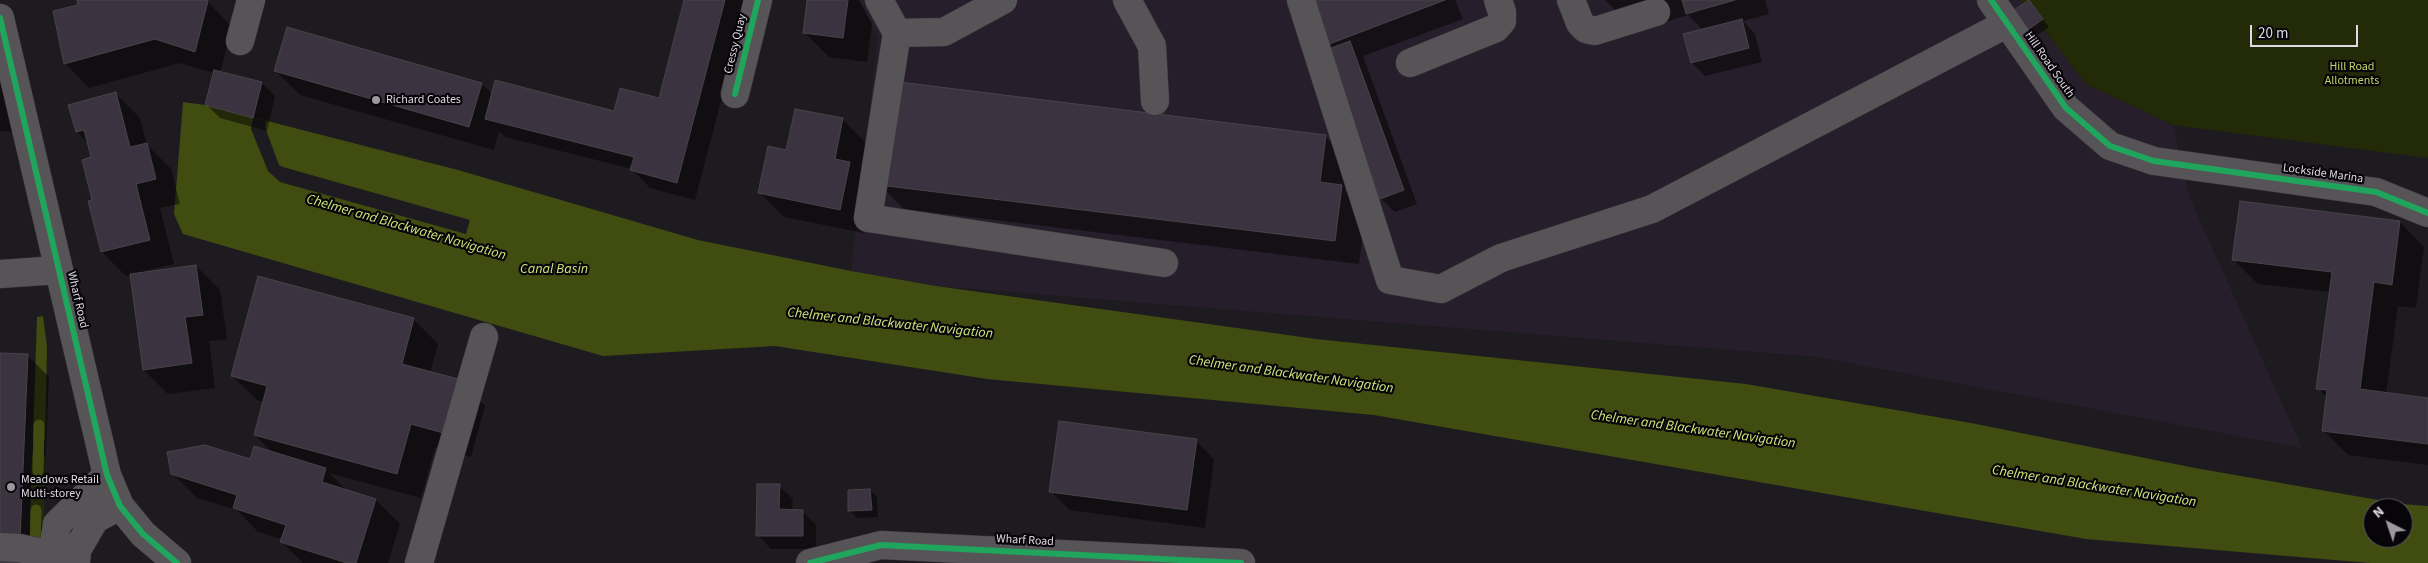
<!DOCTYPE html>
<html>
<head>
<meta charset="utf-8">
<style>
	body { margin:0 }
	#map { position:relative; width:2428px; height:563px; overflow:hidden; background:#1e1b20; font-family:"Source Sans 3",sans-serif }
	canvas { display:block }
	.north { position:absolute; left:2363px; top:498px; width:50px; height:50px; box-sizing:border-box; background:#070509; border:1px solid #5d5b60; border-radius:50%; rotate:319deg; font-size:14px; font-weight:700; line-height:20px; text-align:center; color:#dfdbe2 }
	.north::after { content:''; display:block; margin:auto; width:18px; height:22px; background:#9b989e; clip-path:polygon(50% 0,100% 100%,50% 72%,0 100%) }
	.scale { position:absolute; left:2250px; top:25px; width:108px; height:22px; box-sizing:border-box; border:2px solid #dfdbe2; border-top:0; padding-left:6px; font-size:15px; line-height:18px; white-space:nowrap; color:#dfdbe2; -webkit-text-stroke:4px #070509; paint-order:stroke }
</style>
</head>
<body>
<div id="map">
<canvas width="2428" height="563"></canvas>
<div class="north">N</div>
<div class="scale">20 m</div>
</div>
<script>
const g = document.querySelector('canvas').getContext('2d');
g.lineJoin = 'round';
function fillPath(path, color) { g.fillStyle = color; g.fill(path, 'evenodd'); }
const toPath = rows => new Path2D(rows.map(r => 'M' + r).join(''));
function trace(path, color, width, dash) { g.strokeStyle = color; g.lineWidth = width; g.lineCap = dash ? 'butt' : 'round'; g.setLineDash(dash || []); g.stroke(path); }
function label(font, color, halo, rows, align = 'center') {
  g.font = font + ' "Source Sans 3",sans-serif'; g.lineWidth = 4.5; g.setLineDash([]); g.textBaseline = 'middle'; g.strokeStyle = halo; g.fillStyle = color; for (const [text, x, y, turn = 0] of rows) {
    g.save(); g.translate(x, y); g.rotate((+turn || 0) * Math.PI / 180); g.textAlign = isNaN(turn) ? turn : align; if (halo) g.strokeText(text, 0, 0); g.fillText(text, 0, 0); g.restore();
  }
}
fillPath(toPath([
	[858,0,2021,0,2086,84,2173,125,2189,196,2302,448,1818,357,936,286,851,271,878,38]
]), '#261e2a');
fillPath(toPath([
	[2021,0,2428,0,2428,158,2173,125,2086,84]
]), '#232a08');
fillPath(toPath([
	[183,102,205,105,458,170,698,240,851,271,936,286,1316,339,1746,384,1971,423,2195,468,2401,504,2428,506,2428,563,2370,563,2086,539,1374,415,987,379,775,346,603,356,183,234,174,214],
	[2373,508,2403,508,2403,538,2373,538],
	[43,316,47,347,45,440,33,439,37,317],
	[32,455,45,456,43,525,30,526]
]), '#414c11');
fillPath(toPath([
	[253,118,266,121,265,127,279,165,283,167,470,220,466,234,280,182,268,171,251,129]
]), '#1e1b20');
fillPath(toPath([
	[78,0,201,0,208,2,232,27,220,73,262,83,275,96,267,131,220,118,206,104,214,73,180,63,89,88,65,63,80,6],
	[686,0,749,0,747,2,695,200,650,188,632,169,505,137,499,131,494,150,300,95,276,71,288,28,482,84,493,95,615,112,660,100],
	[808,0,859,0,872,24,867,62,829,57,805,33],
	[1308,0,1455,0,1463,19,1363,56,1417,204,1395,212,1381,199],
	[1605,0,1765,0,1769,14,1743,21,1755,34,1762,62,1705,76,1692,63,1703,30,1688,15,1656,25,1637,4,1615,10],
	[2028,1,2049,27,2033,38,2026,31],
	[0,54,18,132,0,131],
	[116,94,140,118,147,145,171,169,180,204,160,208,174,264,144,271,145,273,196,266,220,290,227,339,209,341,215,388,168,394,144,370,131,275,126,276,102,252,94,201,92,158,89,144,77,132],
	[796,110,843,120,867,144,861,175,873,188,864,233,784,217,759,192,787,151],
	[1325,136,1349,160,1345,191,1366,211,1359,264,904,209,880,185],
	[2400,222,2424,247,2416,308,2398,306,2386,394,2428,399,2428,465,2348,455,2323,430,2328,398,2318,388,2330,292,2258,284,2233,259],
	[413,319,438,344,430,373,461,381,485,406,471,457,435,447,421,498,329,473,347,491,376,500,400,524,388,563,303,563,282,542,282,539,258,532,237,510,197,498,172,473,251,461,273,453,255,435,264,402,257,400,232,376],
	[0,354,28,356,49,377,41,563,0,563],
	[1196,441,1214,459,1205,528,1069,510,1051,491],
	[779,486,793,499,792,511,802,511,816,525,816,549,771,549,758,535],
	[870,490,877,497,878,517,857,518,850,511]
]), '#0007');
trace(toPath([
	[38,471,39,425],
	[35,551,36,510]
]), '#414c11', 11);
const building = toPath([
	[77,0,205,0,208,1,195,52,155,39,64,64,53,11,78,5,77,0],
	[684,0,725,0,677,183,630,170,634,157,485,119,495,80,614,111,620,88,659,98,684,0],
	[807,0,848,0,843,38,803,33,807,0],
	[1307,0,1445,0,1324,46,1307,0],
	[1682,0,1735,0,1686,14,1682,0],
	[2029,0,2043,19,2025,32,2011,12,2029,0],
	[1742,19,1749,48,1691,63,1683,34,1742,19],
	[287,27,482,83,469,127,274,71,287,27],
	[1350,41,1404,190,1380,199,1326,50,1350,41],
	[214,70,262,82,253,118,205,105,214,70],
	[891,81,1326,135,1320,182,1342,185,1335,241,879,185,891,81],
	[116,92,130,147,147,143,156,179,136,184,150,240,101,252,88,201,92,200,82,160,91,157,84,130,76,132,68,105,116,92],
	[795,109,843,118,835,159,850,162,840,210,758,193,768,146,786,150,795,109],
	[2240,201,2400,221,2392,285,2374,282,2360,389,2428,398,2428,444,2322,431,2327,390,2316,389,2332,272,2232,260,2240,201],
	[196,265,203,315,185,317,192,363,143,370,130,274,196,265],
	[258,276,414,318,402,364,462,380,447,434,411,424,397,474,254,435,267,386,231,376,258,276],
	[0,353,28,354,19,563,0,563,0,353],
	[1059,421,1197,439,1187,510,1049,492,1059,421],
	[205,445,250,459,254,446,326,468,322,482,376,499,356,563,347,563,280,542,286,525,233,508,237,495,171,474,167,452,205,445],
	[757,484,780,484,779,509,803,510,803,536,756,536,757,484],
	[870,489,872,510,848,511,848,490,870,489]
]);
fillPath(building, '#3c3340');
trace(building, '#474449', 1);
const minor = toPath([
	[879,0,897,33,944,32,1003,0],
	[1127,0,1152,46,1155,101],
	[1301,0,1390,280,1441,289,1501,258,1652,209,2006,24],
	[1571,0,1580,23,1586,29,1595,31,1656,12],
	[1991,0,2066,108,2110,146,2154,161,2376,192,2428,213],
	[0,18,107,475,120,506,143,534,177,563],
	[897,33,868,218,1164,263],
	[240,41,251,0],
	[1410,63,1496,28,1502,21,1502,12,1498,0],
	[735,94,758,0],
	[0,274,58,270],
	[0,547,19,548,51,555],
	[51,563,57,524,107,475],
	[76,563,77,550,95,519,120,506],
	[419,563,484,337],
	[810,563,881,545,1241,563]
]);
trace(minor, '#3b383c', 29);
trace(minor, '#575458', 28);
trace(toPath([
	[1991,0,2066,108,2110,146,2154,161,2376,192,2428,213],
	[0,18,107,475,120,506,143,534,177,563],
	[735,94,758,0],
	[810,563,881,545,1241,563]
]), '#20a55d', 6);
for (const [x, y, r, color] of [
	[376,100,5,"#9b989e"],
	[11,487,5,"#9b989e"]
]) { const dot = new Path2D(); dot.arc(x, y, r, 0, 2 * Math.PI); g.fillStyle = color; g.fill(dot); trace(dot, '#070509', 2); }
label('12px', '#dfdbe2', '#070509', [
	["Cressy Quay",736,44,-76],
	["Hill Road South",2049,65,55],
	["Lockside Marina",2323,174,8],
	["Wharf Road",77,300,77],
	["Wharf Road",1025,541,3]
]);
label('12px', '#bdd668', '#070509', [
	["Hill Road",2352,67],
	["Allotments",2352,81]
]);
label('12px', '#dfdbe2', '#070509', [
	["Richard Coates",386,100],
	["Meadows Retail",21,480],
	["Multi-storey",21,494]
], 'left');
label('italic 14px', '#cee87a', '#070509', [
	["Chelmer and Blackwater Navigation",406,228,16],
	["Canal Basin",554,270],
	["Chelmer and Blackwater Navigation",890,324,6],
	["Chelmer and Blackwater Navigation",1291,375,8],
	["Chelmer and Blackwater Navigation",1693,430,8],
	["Chelmer and Blackwater Navigation",2094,487,9]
]);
</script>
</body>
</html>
